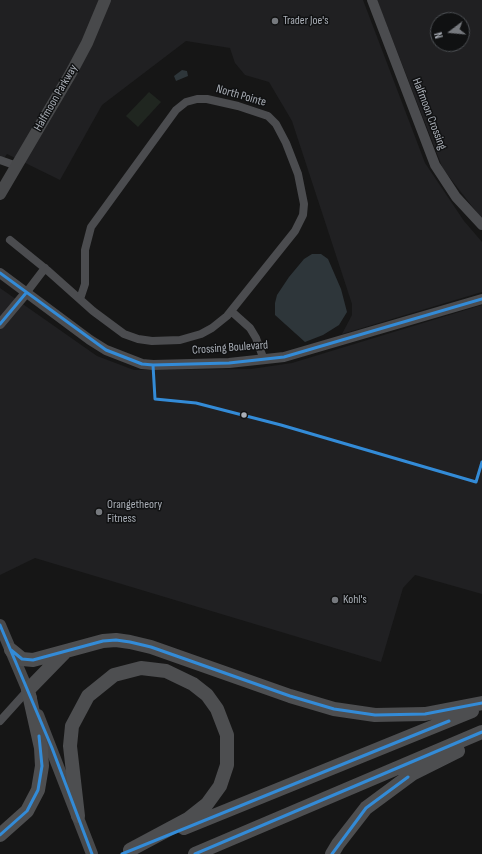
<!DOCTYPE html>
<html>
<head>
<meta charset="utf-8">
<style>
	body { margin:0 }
	#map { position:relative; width:482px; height:854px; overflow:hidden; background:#161616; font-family:"Sofia Sans Condensed",sans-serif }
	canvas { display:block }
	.north { position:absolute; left:430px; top:12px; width:40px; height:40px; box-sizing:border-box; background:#101112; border:1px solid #4d5054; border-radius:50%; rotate:254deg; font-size:11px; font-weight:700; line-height:16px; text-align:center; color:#a9aeb6 }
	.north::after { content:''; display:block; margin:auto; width:14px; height:18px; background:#76797e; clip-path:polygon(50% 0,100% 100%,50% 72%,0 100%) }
</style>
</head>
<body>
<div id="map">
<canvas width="482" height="854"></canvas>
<div class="north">N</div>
</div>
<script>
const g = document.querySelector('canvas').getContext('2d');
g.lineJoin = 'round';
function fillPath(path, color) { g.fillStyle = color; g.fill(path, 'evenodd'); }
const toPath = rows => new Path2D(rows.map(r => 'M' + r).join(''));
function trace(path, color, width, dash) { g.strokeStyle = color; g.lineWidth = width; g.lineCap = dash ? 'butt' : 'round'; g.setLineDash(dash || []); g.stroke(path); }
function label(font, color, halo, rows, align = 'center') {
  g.font = font + ' "Sofia Sans Condensed",sans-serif'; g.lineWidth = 3; g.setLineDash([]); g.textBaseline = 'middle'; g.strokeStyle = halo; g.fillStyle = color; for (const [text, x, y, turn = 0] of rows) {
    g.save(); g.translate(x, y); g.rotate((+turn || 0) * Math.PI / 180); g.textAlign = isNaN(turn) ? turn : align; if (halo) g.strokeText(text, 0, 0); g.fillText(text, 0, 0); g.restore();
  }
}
fillPath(toPath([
	[0,0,363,0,425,163,464,221,482,242,482,292,342,334,352,315,352,304,292,121,269,82,245,75,235,63,230,48,186,41,102,105,60,180,7,154,0,164],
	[377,0,482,0,482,219,443,169],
	[438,20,462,20,462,44,438,44],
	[0,288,97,356,134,370,251,369,292,363,482,305,482,594,415,575,403,588,381,662,35,558,0,575]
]), '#202022');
fillPath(toPath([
	[149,92,161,102,138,127,126,116]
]), '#202620');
fillPath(toPath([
	[182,70,187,71,188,76,176,81,174,76],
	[312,254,321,254,328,259,341,289,347,312,339,325,323,335,305,342,275,315,275,303,277,295,289,277,304,259]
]), '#2e363a');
trace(toPath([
	[0,160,17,166],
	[10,240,47,270,93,311,124,334,138,339,152,341,180,340,201,334,212,328,227,316,295,231,303,215,304,204,298,174,286,143,276,124,268,116,238,106,207,99,197,99,186,102,176,110,91,227,85,250,85,284,80,299],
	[26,293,45,268],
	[231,311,250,328,256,338,264,360],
	[0,721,28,690]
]), '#4b4c4f', 8);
trace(toPath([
	[372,0,435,165,456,197,482,225],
	[0,273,90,340,106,350,142,364,153,365,229,363,284,357,482,299],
	[0,324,26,293]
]), '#4b4c4f', 10);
trace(toPath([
	[0,194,71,73,87,43,105,0],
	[0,625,31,698],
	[38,715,92,854]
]), '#48494b', 12);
trace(toPath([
	[11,650,22,659,33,660,103,641,116,640,130,642,151,647,290,696,334,709,375,715,425,714,482,703],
	[78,816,70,746,72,726,88,696,114,675,141,668,166,671,193,684,207,695,217,709,227,735,227,765,220,786,207,804,188,819,130,850],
	[184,828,472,711],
	[0,835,27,811,38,790,42,766,41,748,28,690,65,652],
	[195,854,482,732],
	[332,854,338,844,366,808,412,774,458,751]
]), '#4d4e50', 14);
trace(toPath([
	[0,273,106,350,142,364,153,365,229,363,284,357,482,299],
	[0,324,26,293],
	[153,365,155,399,196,403,281,425,476,482,482,462],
	[0,625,52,748,92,854],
	[11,650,22,659,33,660,103,641,116,640,130,642,151,647,290,696,334,709,375,715,425,714,482,703],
	[0,835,27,811,38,790,42,766,39,736],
	[122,854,449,721],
	[195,854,482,732],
	[332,854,366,808,408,777]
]), '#338bd7', 3);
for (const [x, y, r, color] of [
	[275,21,4,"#76797e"],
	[244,415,3.5,"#a9aeb6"],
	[99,512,4,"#76797e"],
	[335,600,4,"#76797e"]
]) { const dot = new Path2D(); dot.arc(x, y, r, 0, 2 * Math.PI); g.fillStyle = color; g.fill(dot); trace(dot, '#101112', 1.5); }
label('12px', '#a9aeb6', '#101112', [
	["Trader Joe's",283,21],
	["Orangetheory",107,505],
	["Fitness",107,519],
	["Kohl's",343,600]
], 'left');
label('12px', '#a9aeb6', '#101112', [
	["North Pointe",241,96,16],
	["Halfmoon Parkway",56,98,-60],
	["Halfmoon Crossing",429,114,69],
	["Crossing Boulevard",230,348,-4]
]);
</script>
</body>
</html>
